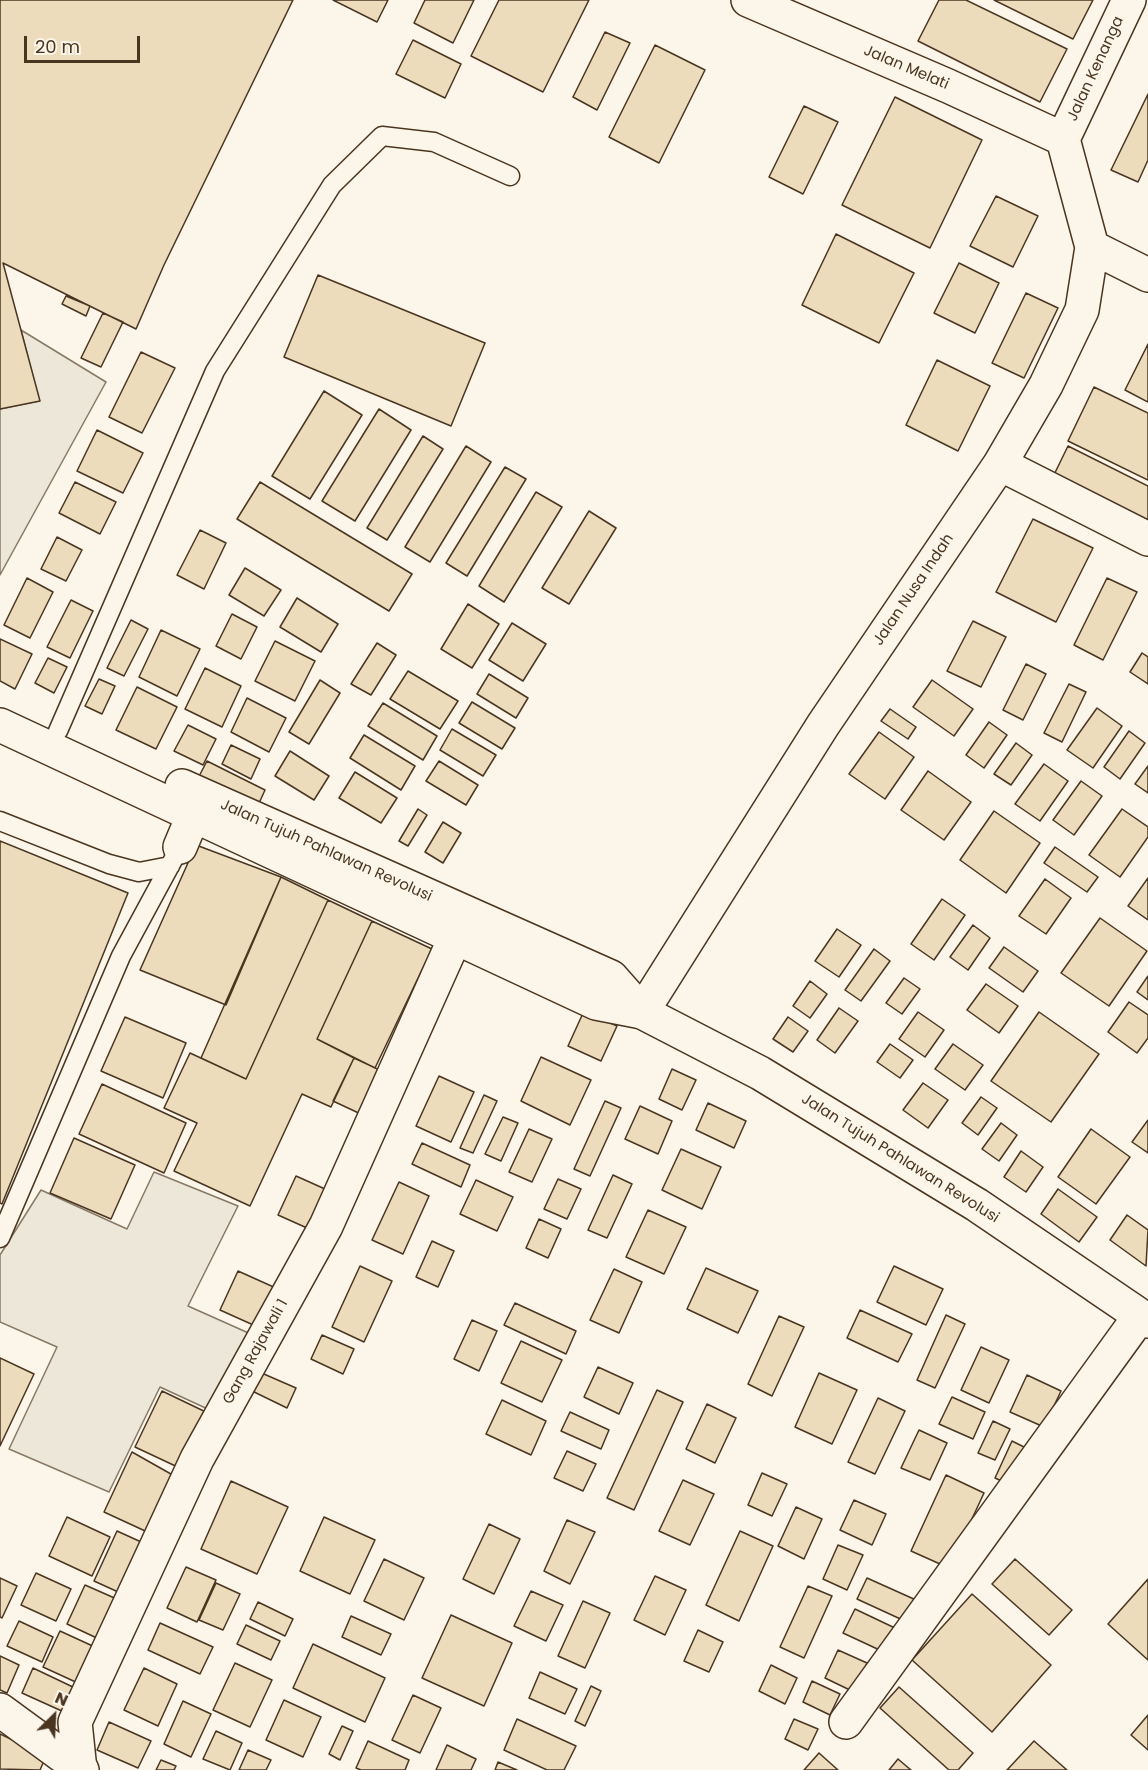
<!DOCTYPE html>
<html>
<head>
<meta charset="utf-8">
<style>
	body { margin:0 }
	#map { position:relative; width:1148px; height:1770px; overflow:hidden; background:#fbf6e9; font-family:Poppins,sans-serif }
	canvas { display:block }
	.north { position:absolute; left:24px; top:1686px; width:60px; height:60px; -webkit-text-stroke:4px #fbf6e9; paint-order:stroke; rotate:24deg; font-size:16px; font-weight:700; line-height:24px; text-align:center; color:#4a3520 }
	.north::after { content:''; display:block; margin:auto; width:21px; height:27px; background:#4a3520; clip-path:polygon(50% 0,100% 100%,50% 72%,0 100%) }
	.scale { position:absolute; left:24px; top:36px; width:116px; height:27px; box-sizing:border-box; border:3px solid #4a3520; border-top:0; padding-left:8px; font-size:18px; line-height:21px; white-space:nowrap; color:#4a3520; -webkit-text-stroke:4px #fbf6e9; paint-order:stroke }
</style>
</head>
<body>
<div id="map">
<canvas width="1148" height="1770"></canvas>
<div class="north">N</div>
<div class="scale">20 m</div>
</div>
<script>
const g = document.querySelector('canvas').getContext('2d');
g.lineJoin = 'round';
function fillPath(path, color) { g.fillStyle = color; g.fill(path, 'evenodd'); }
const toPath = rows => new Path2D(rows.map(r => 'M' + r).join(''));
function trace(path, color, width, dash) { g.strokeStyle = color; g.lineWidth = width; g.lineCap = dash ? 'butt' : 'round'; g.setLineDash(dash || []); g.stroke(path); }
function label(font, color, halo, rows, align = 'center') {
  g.font = font + ' Poppins,sans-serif'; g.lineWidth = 4.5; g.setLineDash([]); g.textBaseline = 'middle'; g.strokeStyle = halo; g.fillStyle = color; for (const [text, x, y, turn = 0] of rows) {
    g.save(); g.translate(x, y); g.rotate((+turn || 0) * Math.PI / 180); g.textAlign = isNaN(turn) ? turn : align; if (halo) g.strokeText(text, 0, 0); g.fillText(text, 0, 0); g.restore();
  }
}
const parking = toPath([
	[21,330,106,382,0,575,0,409,39,401,21,330],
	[154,1172,238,1206,188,1306,253,1335,212,1411,160,1387,109,1492,9,1449,57,1347,0,1322,0,1255,41,1190,127,1229,154,1172]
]);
fillPath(parking, '#ede7d9');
trace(parking, '#887966', 1.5);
const building = toPath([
	[0,0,293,0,164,265,136,329,3,263,40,401,0,409,0,0],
	[333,0,388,0,377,22,333,0],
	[425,0,474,0,453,43,414,23,425,0],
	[499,0,589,0,543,92,471,56,499,0],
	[939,0,966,0,1067,49,1040,102,918,41,939,0],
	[994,0,1093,0,1073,39,994,0],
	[605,32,630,43,597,110,573,97,605,32],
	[413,40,461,64,445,98,396,74,413,40],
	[655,45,705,70,659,163,609,137,655,45],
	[1148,94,1148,160,1138,182,1111,170,1148,94],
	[895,97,982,140,930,248,842,205,895,97],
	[804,106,838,122,803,194,769,177,804,106],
	[996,196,1038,216,1013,267,970,246,996,196],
	[836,234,914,273,879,343,802,305,836,234],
	[959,263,999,283,975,333,934,313,959,263],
	[318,275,485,343,451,426,284,357,318,275],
	[1026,293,1058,308,1024,378,992,363,1026,293],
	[66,296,90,306,86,316,62,304,66,296],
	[103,313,123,322,101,367,81,358,103,313],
	[1148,344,1148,402,1125,390,1148,344],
	[141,352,175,368,142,433,109,417,141,352],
	[937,360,990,386,958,451,906,425,937,360],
	[1094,387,1148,413,1148,480,1068,441,1094,387],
	[324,391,362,415,310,499,272,476,324,391],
	[379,409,411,430,355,521,322,501,379,409],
	[97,430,143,453,123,493,77,471,97,430],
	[423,436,443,449,387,540,367,528,423,436],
	[466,446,491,462,430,562,405,547,466,446],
	[1068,446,1148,486,1148,521,1049,485,1068,446],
	[505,467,526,479,467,576,446,563,505,467],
	[75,482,116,502,100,534,59,513,75,482],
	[260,482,412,574,389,611,237,519,260,482],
	[536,492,562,507,504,602,479,586,536,492],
	[589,511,616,528,569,604,542,588,589,511],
	[1033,519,1093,548,1056,622,996,592,1033,519],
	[200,530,226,543,204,589,177,575,200,530],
	[57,537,82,550,66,581,41,569,57,537],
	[245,568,281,590,264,616,229,595,245,568],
	[27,578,53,592,30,638,4,625,27,578],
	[1107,578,1137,592,1103,660,1074,645,1107,578],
	[297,598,338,624,321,652,280,627,297,598],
	[71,600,93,611,70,658,47,647,71,600],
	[468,604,499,624,472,668,441,649,468,604],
	[232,614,257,627,241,659,216,646,232,614],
	[131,620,148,629,124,676,107,668,131,620],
	[973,621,1006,637,981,687,947,671,973,621],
	[512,623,546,644,523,681,489,660,512,623],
	[161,630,200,649,177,696,139,677,161,630],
	[0,639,32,654,15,689,0,681,0,639],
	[275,641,315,661,295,701,255,681,275,641],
	[377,643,396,655,371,695,351,684,377,643],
	[1142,653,1148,657,1148,684,1130,672,1142,653],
	[48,658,67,667,54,693,35,683,48,658],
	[1026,664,1046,674,1023,720,1003,710,1026,664],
	[205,668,241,686,222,727,185,709,205,668],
	[408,671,458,701,440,729,390,699,408,671],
	[489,674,528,698,516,718,477,694,489,674],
	[99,679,115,686,102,714,85,706,99,679],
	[320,680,340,693,309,744,289,732,320,680],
	[932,680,973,709,954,736,913,707,932,680],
	[1069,684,1086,692,1062,742,1044,733,1069,684],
	[137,687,177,707,156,749,116,730,137,687],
	[247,698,286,718,269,752,231,732,247,698],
	[472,702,515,728,502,749,459,723,472,702],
	[383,703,437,736,423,760,368,726,383,703],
	[1097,708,1122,726,1093,768,1067,750,1097,708],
	[890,709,916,727,908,739,881,721,890,709],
	[989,722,1007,735,984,768,966,755,989,722],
	[188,725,216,739,203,765,174,751,188,725],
	[452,729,496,755,483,776,440,750,452,729],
	[1129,731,1145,743,1120,779,1104,767,1129,731],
	[879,732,914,757,885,799,849,774,879,732],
	[364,735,415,766,401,790,350,758,364,735],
	[1016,743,1032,755,1011,785,994,774,1016,743],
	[231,745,260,759,251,779,222,764,231,745],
	[290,751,329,776,314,800,275,776,290,751],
	[207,761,265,790,255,812,196,782,207,761],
	[439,761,478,785,466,805,426,781,439,761],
	[1044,764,1068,781,1040,821,1015,804,1044,764],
	[1148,766,1148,793,1135,784,1148,766],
	[928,771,971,802,944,840,901,810,928,771],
	[355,772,397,798,381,823,339,798,355,772],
	[1081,781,1102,796,1074,835,1053,820,1081,781],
	[418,809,427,815,408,846,399,841,418,809],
	[1122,809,1148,827,1148,837,1120,877,1089,855,1122,809],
	[994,811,1040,843,1006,893,960,860,994,811],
	[443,822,461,833,443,863,425,852,443,822],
	[0,841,128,893,2,1204,0,1203,0,841],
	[196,845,281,877,226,1005,140,970,196,845],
	[1055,847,1098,877,1087,892,1044,863,1055,847],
	[281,877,328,900,246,1079,201,1058,281,877],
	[1148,878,1148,920,1128,906,1148,878],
	[1045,879,1071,898,1046,934,1019,916,1045,879],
	[942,899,965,915,934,960,911,944,942,899],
	[328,900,372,921,317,1039,354,1058,331,1107,302,1094,250,1206,174,1171,197,1123,164,1108,190,1053,246,1079,328,900],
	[1100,918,1147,951,1109,1006,1061,973,1100,918],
	[372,921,432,949,375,1068,317,1039,372,921],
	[973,925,990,938,968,970,950,957,973,925],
	[837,929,861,945,839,977,815,961,837,929],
	[1004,947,1038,971,1023,992,989,968,1004,947],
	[874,949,890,961,861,1001,845,990,874,949],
	[1148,976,1148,1000,1137,992,1148,976],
	[904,978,920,989,902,1014,886,1003,904,978],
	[810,981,827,994,810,1018,793,1006,810,981],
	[986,984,1018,1006,999,1033,967,1010,986,984],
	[1129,1002,1148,1015,1148,1038,1137,1053,1108,1032,1129,1002],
	[839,1008,858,1021,835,1053,817,1040,839,1008],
	[584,1011,617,1026,601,1061,568,1046,584,1011],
	[918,1012,944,1030,925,1057,899,1039,918,1012],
	[1039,1012,1099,1054,1051,1122,991,1081,1039,1012],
	[125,1017,186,1043,163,1098,101,1071,125,1017],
	[788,1017,808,1031,793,1052,773,1039,788,1017],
	[890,1044,913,1060,900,1078,877,1062,890,1044],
	[953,1044,983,1065,965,1090,935,1069,953,1044],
	[541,1057,591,1080,570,1125,521,1101,541,1057],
	[354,1058,386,1073,365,1116,333,1101,354,1058],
	[672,1069,696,1080,682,1110,659,1099,672,1069],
	[439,1076,474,1092,451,1142,416,1126,439,1076],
	[923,1083,948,1100,928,1128,903,1110,923,1083],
	[102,1084,186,1123,164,1173,79,1134,102,1084],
	[484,1095,497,1101,473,1153,460,1148,484,1095],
	[981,1097,997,1108,978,1135,962,1123,981,1097],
	[605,1101,621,1108,590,1176,574,1169,605,1101],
	[708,1103,746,1121,734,1148,696,1130,708,1103],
	[640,1106,672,1121,658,1154,625,1139,640,1106],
	[503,1117,518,1123,501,1161,485,1154,503,1117],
	[1148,1120,1148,1153,1132,1142,1148,1120],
	[1001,1123,1017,1135,999,1161,982,1149,1001,1123],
	[529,1129,552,1139,532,1182,509,1172,529,1129],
	[1091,1129,1130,1157,1096,1204,1058,1177,1091,1129],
	[74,1138,135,1165,111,1219,50,1193,74,1138],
	[422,1143,470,1165,461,1187,412,1164,422,1143],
	[681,1149,721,1167,702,1209,662,1190,681,1149],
	[1021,1151,1043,1167,1026,1192,1004,1177,1021,1151],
	[613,1175,632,1184,607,1238,588,1230,613,1175],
	[296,1176,325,1189,307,1228,278,1215,296,1176],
	[558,1179,581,1189,567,1219,544,1209,558,1179],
	[476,1180,513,1197,497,1231,460,1214,476,1180],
	[399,1182,429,1196,403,1254,372,1240,399,1182],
	[1058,1189,1097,1217,1079,1242,1041,1214,1058,1189],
	[648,1210,686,1227,664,1274,626,1257,648,1210],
	[1127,1215,1148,1230,1146,1266,1110,1240,1127,1215],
	[539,1219,561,1229,548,1258,526,1248,539,1219],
	[432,1241,454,1251,438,1287,416,1277,432,1241],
	[360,1266,392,1281,364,1342,332,1327,360,1266],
	[894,1266,943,1289,926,1325,877,1302,894,1266],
	[706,1268,758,1291,738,1333,687,1309,706,1268],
	[614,1269,642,1282,619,1333,590,1320,614,1269],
	[238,1271,278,1289,260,1328,220,1310,238,1271],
	[515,1303,576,1331,566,1354,504,1325,515,1303],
	[860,1310,912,1334,898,1362,847,1338,860,1310],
	[946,1315,965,1324,935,1388,917,1380,946,1315],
	[779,1316,804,1327,772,1396,748,1384,779,1316],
	[472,1320,497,1331,479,1371,454,1359,472,1320],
	[322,1335,354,1349,343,1374,311,1359,322,1335],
	[521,1341,562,1360,542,1402,501,1383,521,1341],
	[981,1347,1009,1360,989,1403,961,1390,981,1347],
	[0,1358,34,1374,0,1446,0,1358],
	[598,1367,633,1383,619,1414,584,1397,598,1367],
	[257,1371,296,1388,287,1408,248,1389,257,1371],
	[819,1373,857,1390,832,1444,795,1427,819,1373],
	[1027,1375,1061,1391,1044,1427,1010,1412,1027,1375],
	[657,1390,683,1402,634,1510,607,1498,657,1390],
	[162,1391,210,1414,184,1470,135,1447,162,1391],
	[952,1397,985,1412,973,1439,939,1424,952,1397],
	[878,1398,905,1411,875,1474,848,1462,878,1398],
	[502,1400,546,1421,531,1455,486,1434,502,1400],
	[707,1404,736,1418,715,1463,686,1449,707,1404],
	[570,1412,609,1430,601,1449,561,1431,570,1412],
	[993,1421,1010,1429,995,1460,978,1453,993,1421],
	[919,1430,947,1443,930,1480,901,1468,919,1430],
	[1012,1441,1030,1450,1013,1486,995,1478,1012,1441],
	[567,1451,596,1464,583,1491,554,1478,567,1451],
	[132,1452,178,1478,156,1536,104,1512,132,1452],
	[762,1473,787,1484,772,1516,748,1505,762,1473],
	[946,1475,984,1493,949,1568,911,1551,946,1475],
	[683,1480,714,1494,690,1545,659,1531,683,1480],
	[231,1481,288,1507,257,1574,201,1549,231,1481],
	[854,1500,886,1514,872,1545,840,1530,854,1500],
	[796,1507,822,1519,804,1559,778,1546,796,1507],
	[67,1517,110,1537,92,1576,49,1556,67,1517],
	[324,1517,375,1540,350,1594,300,1571,324,1517],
	[567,1520,595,1532,570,1584,544,1571,567,1520],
	[489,1524,520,1539,494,1594,463,1579,489,1524],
	[117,1531,150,1546,127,1596,94,1581,117,1531],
	[740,1531,773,1546,739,1621,706,1605,740,1531],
	[838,1545,863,1555,847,1590,823,1579,838,1545],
	[384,1559,424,1578,404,1620,364,1601,384,1559],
	[1015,1559,1072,1610,1049,1635,992,1584,1015,1559],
	[186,1567,216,1580,197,1622,167,1608,186,1567],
	[36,1573,71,1589,56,1621,21,1605,36,1573],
	[655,1576,686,1590,665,1635,634,1620,655,1576],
	[0,1578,17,1586,2,1618,0,1617,0,1578],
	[867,1578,916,1600,907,1622,857,1599,867,1578],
	[1148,1579,1148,1660,1108,1624,1148,1579],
	[216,1583,240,1594,223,1630,199,1620,216,1583],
	[85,1585,119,1600,101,1640,67,1624,85,1585],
	[808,1586,832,1596,804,1658,780,1647,808,1586],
	[531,1591,563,1605,546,1641,514,1626,531,1591],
	[972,1594,1051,1665,992,1732,912,1660,972,1594],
	[583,1601,610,1613,585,1668,558,1656,583,1601],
	[258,1602,293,1619,285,1636,250,1619,258,1602],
	[855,1609,897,1629,886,1653,843,1633,855,1609],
	[451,1615,512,1643,484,1706,422,1678,451,1615],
	[351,1616,391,1634,381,1655,342,1637,351,1616],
	[19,1621,53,1637,42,1662,7,1646,19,1621],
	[160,1623,213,1647,200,1674,148,1650,160,1623],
	[246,1625,280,1641,271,1660,237,1644,246,1625],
	[698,1630,723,1642,709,1672,684,1661,698,1630],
	[60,1631,97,1648,80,1684,43,1667,60,1631],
	[313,1644,385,1678,365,1722,293,1688,313,1644],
	[838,1650,867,1663,854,1692,825,1678,838,1650],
	[0,1656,19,1665,7,1693,0,1690,0,1656],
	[235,1663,272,1680,250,1727,213,1710,235,1663],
	[771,1665,797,1678,785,1704,759,1691,771,1665],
	[33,1668,75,1688,64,1712,22,1693,33,1668],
	[144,1668,177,1684,158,1726,124,1710,144,1668],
	[540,1672,577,1689,565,1714,529,1698,540,1672],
	[812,1681,840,1694,830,1715,803,1702,812,1681],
	[591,1686,601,1691,585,1726,575,1721,591,1686],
	[899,1687,973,1753,958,1770,949,1770,880,1708,899,1687],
	[413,1695,441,1708,420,1753,392,1740,413,1695],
	[284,1700,321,1717,303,1757,266,1740,284,1700],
	[183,1701,211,1714,191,1757,164,1744,183,1701],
	[1148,1715,1148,1750,1131,1735,1148,1715],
	[517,1719,576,1746,564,1770,547,1770,504,1750,517,1719],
	[794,1719,818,1729,808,1750,785,1739,794,1719],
	[109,1722,151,1741,138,1768,97,1750,109,1722],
	[342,1726,353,1731,340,1760,329,1754,342,1726],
	[216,1731,242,1743,230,1770,203,1759,216,1731],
	[0,1734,46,1756,40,1770,0,1769,0,1734],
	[368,1741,409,1760,405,1770,361,1770,356,1768,368,1741],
	[1034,1741,1067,1770,1007,1770,1034,1741],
	[447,1745,476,1759,471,1770,436,1770,447,1745],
	[248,1750,271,1760,266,1770,239,1770,248,1750],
	[819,1753,838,1770,804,1770,819,1753],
	[898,1759,911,1770,889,1770,898,1759],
	[161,1760,176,1766,174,1770,156,1770,161,1760],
	[498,1762,517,1770,495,1770,498,1762]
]);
fillPath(building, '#ecdcbc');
trace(building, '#4a3520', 1.5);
const service = toPath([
	[58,731,215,371,332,185,382,136,434,142,510,176],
	[0,821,109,864,139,872,170,866],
	[0,1238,121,956,180,847]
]);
const minor = toPath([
	[748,0,948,86,1063,139],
	[1063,139,1129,0],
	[1092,247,1148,275],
	[1000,464,1148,539],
	[180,847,193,816],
	[642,1012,823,725,1000,464,1046,385,1082,310,1092,247,1063,139],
	[846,1722,1140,1316],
	[80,1770,75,1722,197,1459,326,1226,455,938]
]);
const tertiary = toPath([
	[0,1710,82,1770]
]);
const primary = toPath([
	[0,725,596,1003,642,1012,760,1073,977,1205,1148,1321],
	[182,786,611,977,642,1012]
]);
trace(service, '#4a3520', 21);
trace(minor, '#4a3520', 36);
trace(tertiary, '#4a3520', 36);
trace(primary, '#4a3520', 36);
trace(service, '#fbf6e9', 18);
trace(minor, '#fbf6e9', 33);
trace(tertiary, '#fbf6e9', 33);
trace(primary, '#fbf6e9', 33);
label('15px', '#4a3520', '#fbf6e9', [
	["Jalan Melati",906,68,23],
	["Jalan Kenanga",1096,69,-65],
	["Jalan Nusa Indah",914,590,-56],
	["Jalan Tujuh Pahlawan Revolusi",326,851,24],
	["Jalan Tujuh Pahlawan Revolusi",900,1159,32],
	["Gang Rajawali 1",256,1352,-61]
]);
</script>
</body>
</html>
